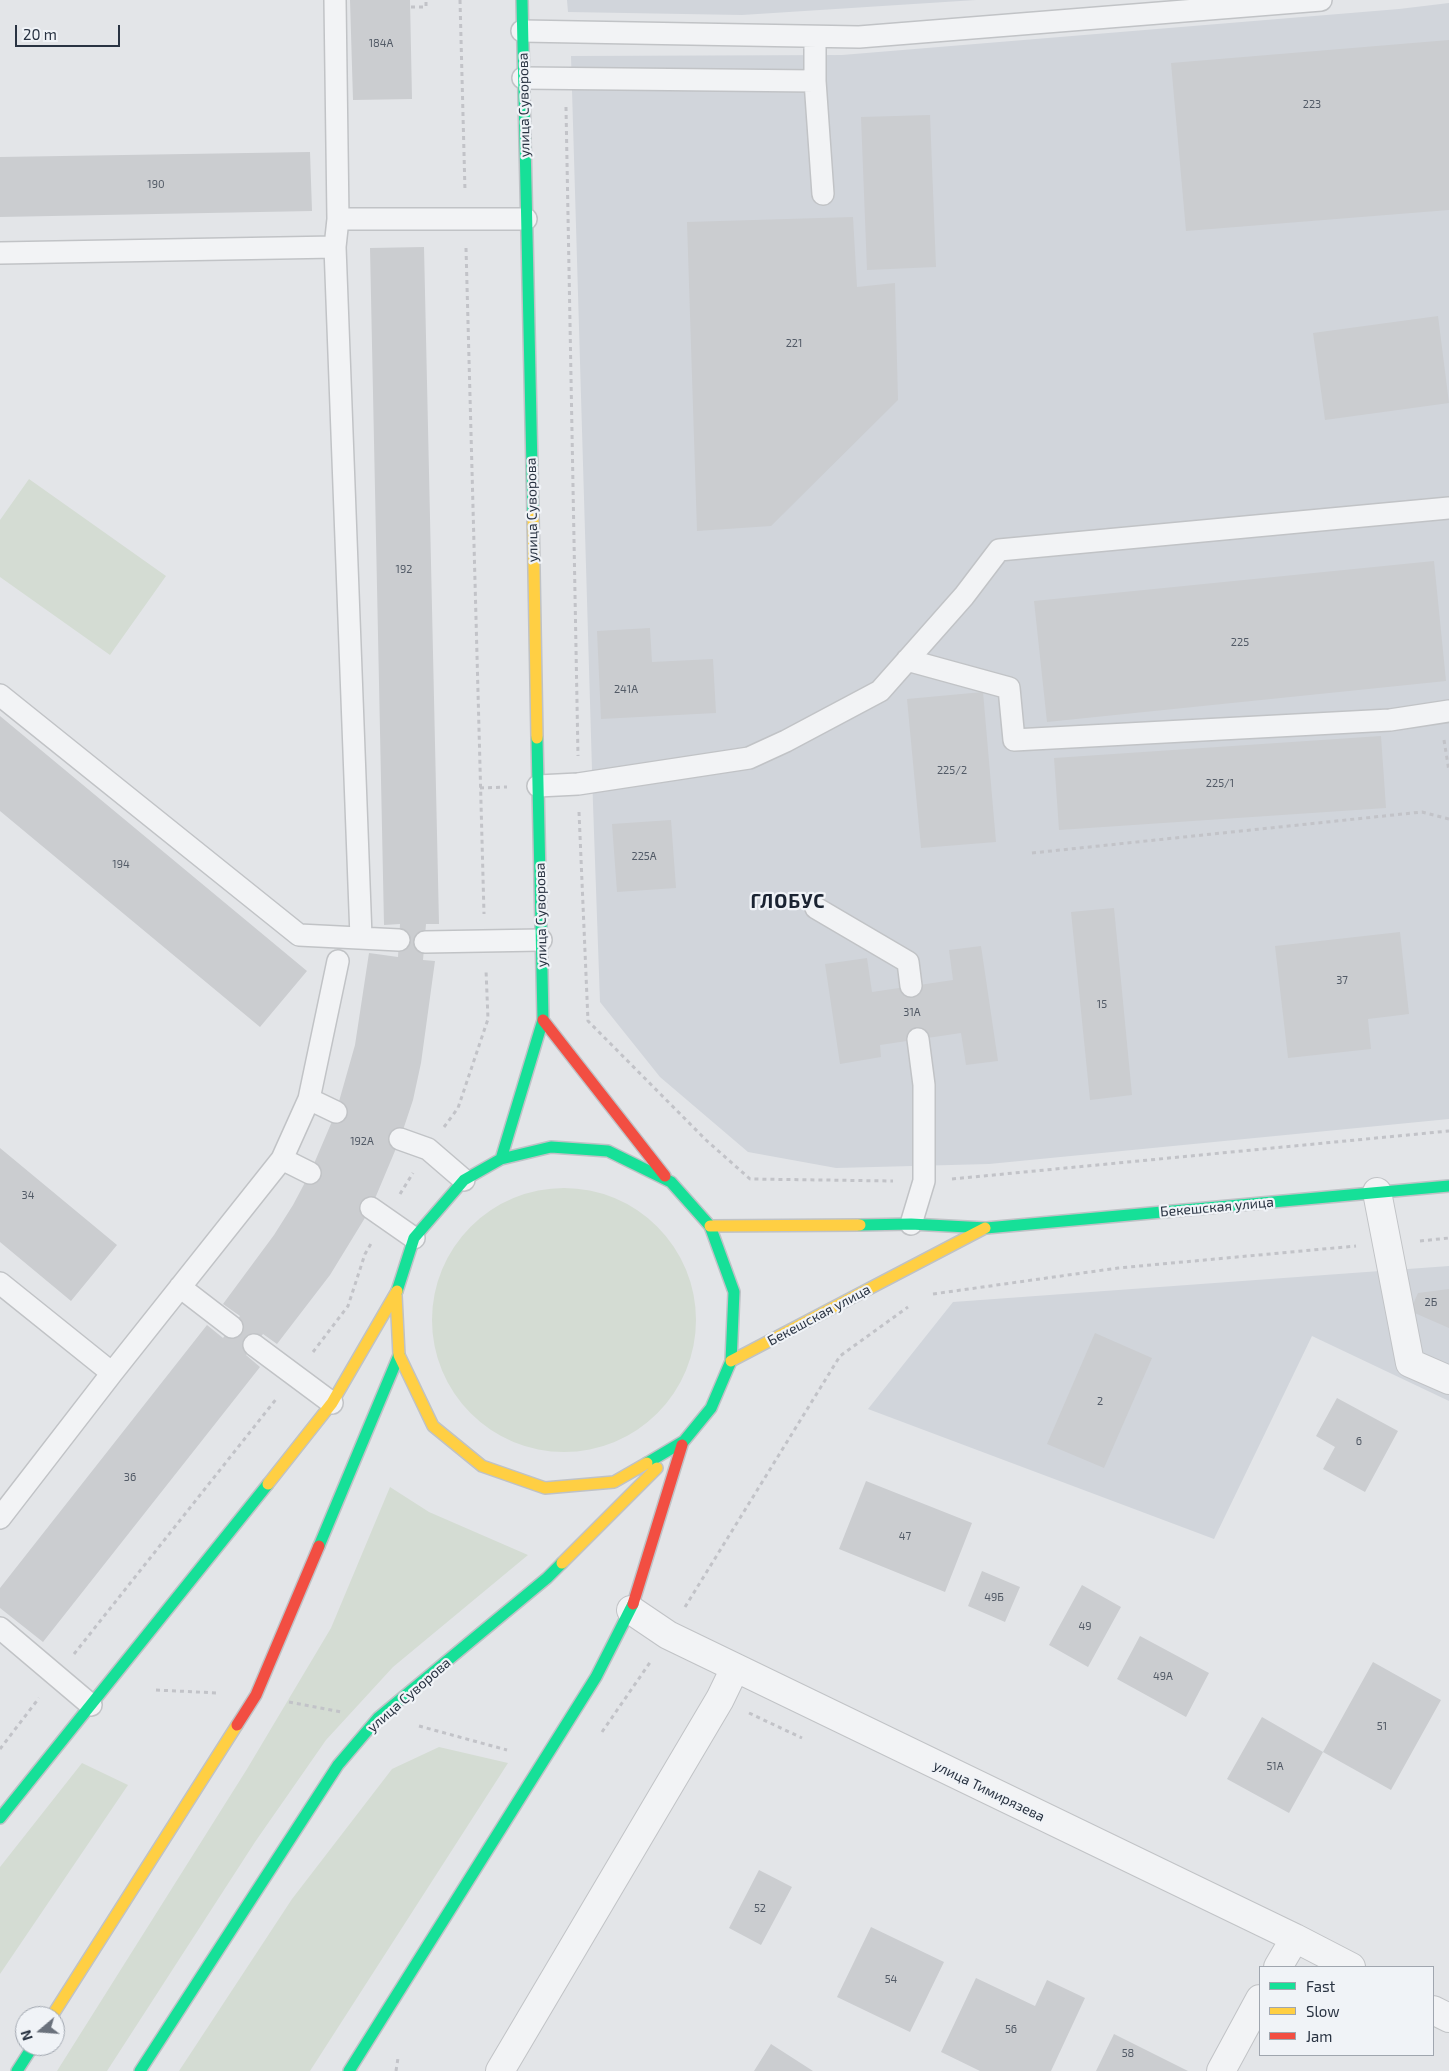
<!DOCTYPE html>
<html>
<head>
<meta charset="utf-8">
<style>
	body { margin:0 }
	#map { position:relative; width:1449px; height:2071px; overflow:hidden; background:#e3e5e8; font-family:"Exo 2",sans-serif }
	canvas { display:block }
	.legend { position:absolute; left:1259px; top:1966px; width:175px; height:90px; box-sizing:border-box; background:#f0f3f7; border:1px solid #a0a6af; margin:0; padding:6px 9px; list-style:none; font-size:15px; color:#293342 }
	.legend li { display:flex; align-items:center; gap:10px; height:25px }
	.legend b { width:25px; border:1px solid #a0a6af }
	.north { position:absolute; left:15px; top:2006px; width:50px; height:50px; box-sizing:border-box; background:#f0f3f7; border:1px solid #a0a6af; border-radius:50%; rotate:252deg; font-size:14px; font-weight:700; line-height:20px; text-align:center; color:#293342 }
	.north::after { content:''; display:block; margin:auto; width:18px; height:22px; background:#6a717c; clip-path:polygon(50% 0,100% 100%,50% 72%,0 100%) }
	.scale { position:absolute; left:15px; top:25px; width:105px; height:22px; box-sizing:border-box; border:2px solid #293342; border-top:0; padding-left:6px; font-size:15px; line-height:18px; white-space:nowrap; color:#293342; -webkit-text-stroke:4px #f0f3f7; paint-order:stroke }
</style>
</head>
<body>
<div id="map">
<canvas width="1449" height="2071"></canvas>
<ul class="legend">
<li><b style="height:6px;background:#16e098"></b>Fast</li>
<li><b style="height:6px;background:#ffcf43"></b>Slow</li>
<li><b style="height:6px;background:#f24e42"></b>Jam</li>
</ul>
<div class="north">N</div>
<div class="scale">20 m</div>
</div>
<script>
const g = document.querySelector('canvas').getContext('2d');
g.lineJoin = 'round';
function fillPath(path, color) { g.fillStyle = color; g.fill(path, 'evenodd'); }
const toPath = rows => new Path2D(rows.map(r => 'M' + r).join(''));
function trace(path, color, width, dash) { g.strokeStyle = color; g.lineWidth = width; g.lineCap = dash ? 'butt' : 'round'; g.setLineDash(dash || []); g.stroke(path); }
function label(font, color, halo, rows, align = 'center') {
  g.font = font + ' "Exo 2",sans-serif'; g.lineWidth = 4.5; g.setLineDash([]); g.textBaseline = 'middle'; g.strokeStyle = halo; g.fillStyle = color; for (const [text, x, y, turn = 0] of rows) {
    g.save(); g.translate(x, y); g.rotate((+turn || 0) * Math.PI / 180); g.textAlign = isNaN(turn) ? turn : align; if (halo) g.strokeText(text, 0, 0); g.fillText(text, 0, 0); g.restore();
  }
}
fillPath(toPath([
	[567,0,976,0,742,15,568,12],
	[1449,3,1449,1119,989,1164,836,1168,748,1152,660,1077,600,1002,593,804,571,56,842,55,1399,9],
	[1449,1266,1449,1401,1312,1336,1214,1539,868,1409,953,1302]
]), '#d1d5db');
fillPath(toPath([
	[29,479,166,576,110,655,0,577,0,520],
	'432 1320a132 132 0 1 1 264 0a132 132 0 1 1-264 0Z',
	[390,1487,429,1512,528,1555,393,1667,326,1740,255,1842,107,2071,57,2071,247,1769,331,1628],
	[439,1747,508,1763,310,2071,179,2071,292,1899,392,1769],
	[82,1763,128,1785,0,1974,0,1867]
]), '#d4dcd3');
fillPath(toPath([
	[350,0,410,0,412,99,353,100],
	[1449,40,1449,210,1186,231,1171,63],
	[930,115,936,267,867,270,861,117],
	[310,152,312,211,0,217,0,157],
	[853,217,857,287,895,283,898,400,771,526,697,531,687,222],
	[424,247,439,924,426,924,423,960,435,961,421,1063,413,1100,400,1139,371,1208,330,1275,277,1344,263,1334,246,1355,260,1367,43,1642,0,1608,0,1588,207,1325,223,1338,240,1316,223,1304,274,1235,293,1205,310,1173,336,1112,355,1045,369,953,398,957,400,924,384,925,370,248],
	[1438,316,1449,403,1325,420,1313,333],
	[1434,561,1446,681,1047,722,1034,601],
	[650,628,652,662,713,659,716,713,601,719,597,631],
	[983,692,996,842,921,848,907,699],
	[0,716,307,971,260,1027,0,811],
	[1381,736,1386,808,1059,830,1054,758],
	[671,820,676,888,617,892,612,824],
	[1114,908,1132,1095,1090,1100,1071,912],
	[1400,932,1409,1014,1368,1019,1371,1049,1288,1058,1275,946],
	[981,946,998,1061,966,1065,961,1033,880,1045,881,1057,840,1064,825,964,867,958,872,992,953,980,949,950],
	[0,1148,117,1245,71,1301,0,1242],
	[1449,1289,1449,1328,1410,1311,1418,1293],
	[1095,1333,1152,1358,1104,1468,1047,1444],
	[1337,1398,1398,1431,1365,1492,1323,1469,1335,1447,1316,1436],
	[866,1481,972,1523,945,1592,839,1549],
	[982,1571,1020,1587,1005,1622,968,1606],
	[1082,1585,1121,1607,1088,1667,1049,1645],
	[1140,1636,1209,1673,1186,1717,1117,1679],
	[1373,1662,1441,1700,1391,1790,1323,1752],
	[1262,1717,1323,1752,1289,1813,1227,1779],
	[759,1870,792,1887,761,1945,729,1928],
	[871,1927,944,1962,910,2032,837,1997],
	[976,1978,1035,2006,1047,1980,1085,1998,1051,2071,980,2071,941,2052],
	[1114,2034,1188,2071,1096,2071],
	[771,2044,813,2071,754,2071]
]), '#cbcdd0');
const lane = toPath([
	[335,0,338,219],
	[522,31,859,37,1321,0],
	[523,78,815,81,815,38],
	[815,81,823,194],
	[335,247,361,937],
	[0,253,335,247,338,219,526,219],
	[907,660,1009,688,1014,740,1390,720,1449,711],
	[0,695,299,935,399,940],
	[538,786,578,784,749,758,786,741,880,691,964,596,999,550,1449,508],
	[816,908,908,962,911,986],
	[425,942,541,940],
	[309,1099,336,1112],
	[400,1139,428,1149,464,1180],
	[282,1159,310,1173],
	[371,1208,414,1238],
	[911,1224,924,1181,924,1085,918,1039],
	[0,1283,112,1373],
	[180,1287,232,1327],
	[254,1345,332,1403],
	[0,1518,112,1373,282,1159,309,1099,338,961],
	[0,1628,91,1705]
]);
const street = toPath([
	[1377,1192,1410,1363,1449,1380],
	[631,1610,668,1635,1295,1938,1351,1967],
	[1278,1967,1295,1938],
	[1433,2010,1449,2018],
	[500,2071,720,1699,735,1668],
	[1221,2071,1260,1999]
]);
const fast = toPath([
	[522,0,533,516],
	[501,1159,543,1020,537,738],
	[860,1225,911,1224,986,1228,1449,1186],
	[397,1291,414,1238,464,1180,501,1159,551,1147,608,1151,671,1182,710,1226,734,1292,731,1361,711,1408,684,1441,647,1463],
	[319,1546,399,1355],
	[0,1818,268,1484],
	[17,2071,33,2046],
	[140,2071,338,1765,378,1718,547,1578,562,1563],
	[349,2071,596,1677,633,1604]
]);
const slow = toPath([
	[533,516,537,738],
	[710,1226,860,1225],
	[396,1295,399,1355,433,1426,482,1466,545,1488,614,1482,647,1463],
	[731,1361,985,1228],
	[268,1484,332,1403,397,1291],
	[562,1563,657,1468],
	[52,2016,237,1725]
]);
const jam = toPath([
	[543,1020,665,1176],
	[633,1604,682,1445],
	[237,1725,256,1695,319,1546]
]);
trace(lane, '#c1c3c6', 24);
trace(street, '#c1c3c6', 30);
trace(fast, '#bfc2c6', 14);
trace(slow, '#bfc2c6', 14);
trace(jam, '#bfc2c6', 14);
trace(toPath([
	[460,0,465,191],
	[411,7,426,7,426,0],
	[566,107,578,756],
	[466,248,484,914],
	[1444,740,1449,771],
	[480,788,507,787],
	[579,812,588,1021,706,1140,750,1179,893,1181],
	[1032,853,1422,812,1449,819],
	[444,1127,458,1108,488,1019,486,970],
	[952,1179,1449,1131],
	[400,1194,413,1173],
	[1420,1241,1449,1238],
	[933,1294,1118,1268,1356,1246],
	[313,1352,348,1306,365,1254,372,1242],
	[685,1607,840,1356,908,1307],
	[74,1654,277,1398],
	[156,1690,218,1693],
	[289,1702,341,1712],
	[749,1713,802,1738],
	[419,1726,507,1750],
	[602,1732,651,1661],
	[0,1749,39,1698],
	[396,2071,398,2058]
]), '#c2c3c8', 3, [4, 4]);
trace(lane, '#f2f3f5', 21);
trace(street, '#f2f3f5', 28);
trace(fast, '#16e098', 11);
trace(slow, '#ffcf43', 11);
trace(jam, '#f24e42', 11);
label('11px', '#525a66', null, [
	["184А",381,43],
	["223",1312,104],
	["190",156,184],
	["221",794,343],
	["192",404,569],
	["225",1240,642],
	["241А",626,689],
	["225/2",952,770],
	["225/1",1220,783],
	["225А",644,856],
	["194",121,864],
	["37",1342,980],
	["15",1102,1004],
	["31А",912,1012],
	["192А",362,1141],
	["34",28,1195],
	["2Б",1431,1302],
	["2",1100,1401],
	["6",1359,1441],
	["36",130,1477],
	["47",905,1536],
	["49Б",994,1597],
	["49",1085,1626],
	["49А",1163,1676],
	["51",1382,1726],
	["51А",1275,1766],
	["52",760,1908],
	["54",891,1979],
	["56",1011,2029],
	["58",1128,2053]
]);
label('14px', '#293342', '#f0f3f7', [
	["улица Суворова",524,105,-91],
	["улица Суворова",532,510,-91],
	["улица Суворова",541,915,-91],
	["Бекешская улица",1217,1207,-5],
	["Бекешская улица",819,1315,-28],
	["улица Суворова",409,1695,-41],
	["улица Тимирязева",989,1791,26]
]);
g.letterSpacing = '1px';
label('bold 19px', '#1b2432', '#f0f3f7', [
	["ГЛОБУС",788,902]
]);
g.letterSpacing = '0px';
</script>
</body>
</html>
